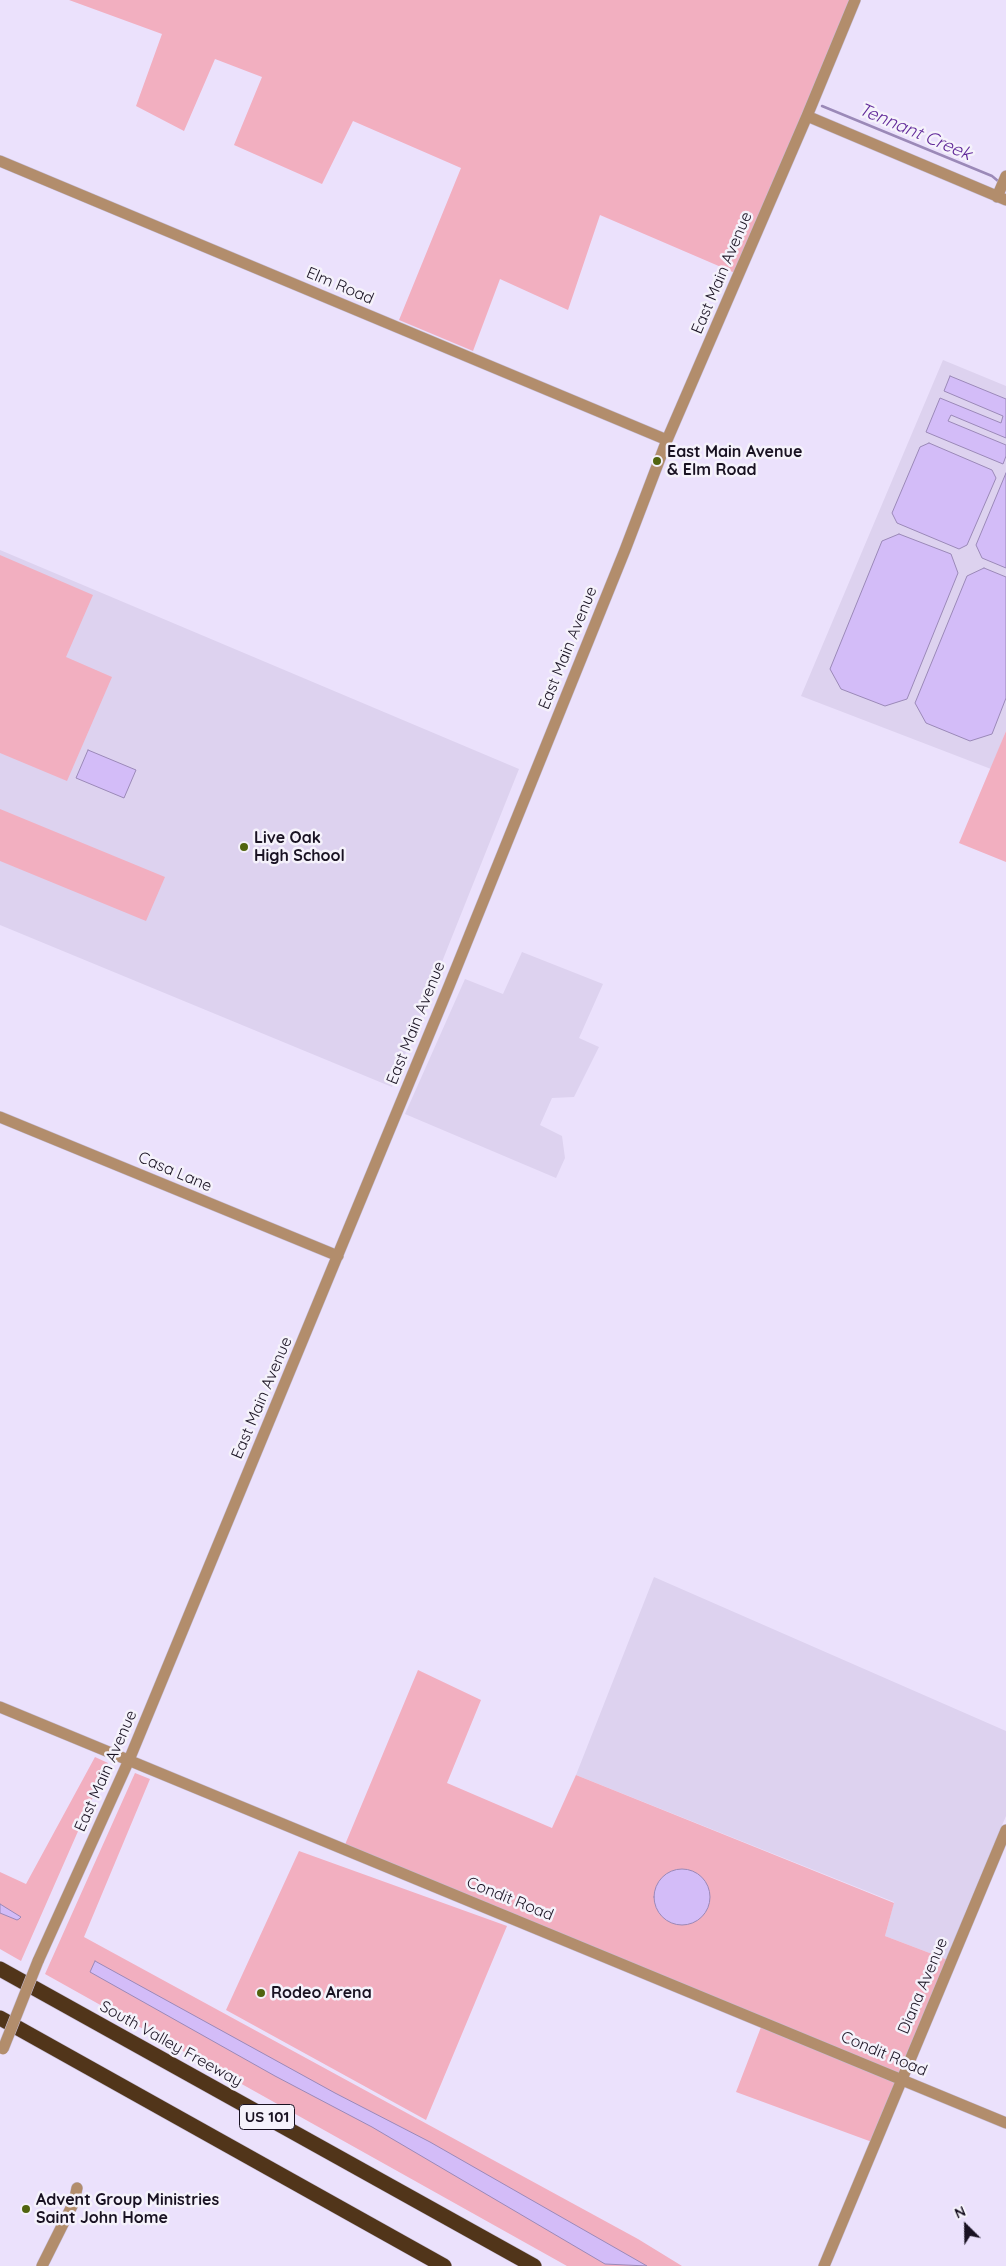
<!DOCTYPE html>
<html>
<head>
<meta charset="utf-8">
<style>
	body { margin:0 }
	#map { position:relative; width:1006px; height:2266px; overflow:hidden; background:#ebe1fc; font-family:Quicksand,sans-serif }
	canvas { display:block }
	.north { position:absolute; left:941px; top:2201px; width:50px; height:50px; -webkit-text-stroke:4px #f5f2fb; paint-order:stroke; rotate:337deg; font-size:14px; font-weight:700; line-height:20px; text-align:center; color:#191222 }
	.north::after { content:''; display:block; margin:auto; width:18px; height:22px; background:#191222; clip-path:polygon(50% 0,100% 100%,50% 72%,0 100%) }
</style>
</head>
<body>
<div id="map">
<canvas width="1006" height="2266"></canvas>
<div class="north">N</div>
</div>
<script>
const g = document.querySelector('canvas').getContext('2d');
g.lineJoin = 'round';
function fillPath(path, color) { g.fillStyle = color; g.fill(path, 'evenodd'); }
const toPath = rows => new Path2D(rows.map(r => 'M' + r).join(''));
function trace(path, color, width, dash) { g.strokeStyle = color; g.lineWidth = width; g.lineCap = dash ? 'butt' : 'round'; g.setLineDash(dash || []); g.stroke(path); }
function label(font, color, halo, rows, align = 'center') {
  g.font = font + ' Quicksand,sans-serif'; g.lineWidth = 5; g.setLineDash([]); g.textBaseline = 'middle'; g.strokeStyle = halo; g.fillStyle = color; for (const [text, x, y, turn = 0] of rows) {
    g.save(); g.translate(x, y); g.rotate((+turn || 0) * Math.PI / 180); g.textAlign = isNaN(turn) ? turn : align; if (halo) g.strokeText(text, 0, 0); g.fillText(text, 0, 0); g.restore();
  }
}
fillPath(toPath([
	[943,360,1006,386,1006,731,991,769,801,696],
	[0,550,519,769,392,1087,0,925],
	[522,952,603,984,579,1038,599,1047,574,1097,552,1098,540,1125,562,1136,565,1158,556,1178,405,1114,465,979,503,994],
	[654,1577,1006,1731,1006,1816,967,1908,948,1960,885,1936,894,1902,576,1775]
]), '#ddd2ef');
fillPath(toPath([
	[69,0,850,0,735,273,600,215,568,310,500,279,473,351,399,320,461,168,353,121,322,184,234,145,262,77,215,59,184,131,136,106,162,34],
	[0,555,93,595,66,657,112,677,67,781,0,753],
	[1006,731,1006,862,959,843],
	[0,809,165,877,146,921,0,861],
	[418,1670,481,1700,447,1783,552,1828,576,1775,894,1903,885,1936,948,1960,900,2069,872,2142,736,2092,763,2022,344,1847],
	[95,1757,108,1763,21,1961,0,1949,0,1872,26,1884],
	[135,1773,150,1779,84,1937,638,2239,682,2266,567,2266,45,1974],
	[299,1851,507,1926,426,2120,226,2010]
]), '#f2afc0');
const water = toPath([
	[950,376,1006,399,1006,438,951,415,948,421,1006,445,1006,456,1003,464,926,432,940,398,1001,423,1003,416,944,391,950,376],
	[929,443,992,470,996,478,967,545,959,549,897,523,892,513,920,447,929,443],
	[1006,473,1006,568,982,558,976,545,1006,473],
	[899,534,951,554,958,573,907,699,885,706,841,689,830,669,882,541,899,534],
	[984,568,1006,577,1006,698,992,734,970,741,926,723,915,703,967,576,984,568],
	[88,750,136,770,124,798,76,778,88,750],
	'654 1897a28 28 0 1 1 56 0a28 28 0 1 1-56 0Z',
	[0,1904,21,1917,19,1919,17,1920,0,1913,0,1904],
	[95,1961,335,2093,430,2142,647,2266,605,2264,372,2127,275,2076,90,1972,95,1961]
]);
fillPath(water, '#d3bcf8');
trace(water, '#9b89b8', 1);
trace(toPath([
	[822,106,992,176,998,181]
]), '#9b89b8', 2.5);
const minor = toPath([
	[807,116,1006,200],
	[0,161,667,440],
	[997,197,1006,176],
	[0,1117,338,1256],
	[0,1707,1006,2123],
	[38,1961,129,1760,449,986,625,550,667,440,807,116,855,0],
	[42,2266,74,2202,77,2188],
	[824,2266,1006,1830]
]);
const highway = toPath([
	[0,1969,534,2266],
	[0,2018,444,2266]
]);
trace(minor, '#c5bcd5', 12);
trace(highway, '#c5bcd5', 16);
trace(minor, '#b28d6c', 11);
trace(highway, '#51351a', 15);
const minorBridge = toPath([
	[3,2049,38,1961]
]);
trace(minorBridge, '#c5bcd5', 12, []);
trace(minorBridge, '#b28d6c', 11);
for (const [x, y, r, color] of [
	[657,461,5,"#51640f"],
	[244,847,5,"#51640f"],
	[261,1993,5,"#51640f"],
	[26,2209,5,"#51640f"]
]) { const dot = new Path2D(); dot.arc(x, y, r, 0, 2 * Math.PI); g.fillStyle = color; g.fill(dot); trace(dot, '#f5f2fb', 2); }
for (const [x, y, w] of [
	[267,2117,55]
]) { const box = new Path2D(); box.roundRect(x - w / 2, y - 12.5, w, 25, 4); g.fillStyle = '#f5f2fb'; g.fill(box); trace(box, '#191222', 1); }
label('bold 15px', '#191222', null, [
	["US 101",267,2117]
]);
label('16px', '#191222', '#f5f2fb', [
	["East Main Avenue",722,273,-67],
	["Elm Road",340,286,23],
	["East Main Avenue",568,648,-68],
	["East Main Avenue",416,1023,-68],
	["Casa Lane",175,1172,23],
	["East Main Avenue",262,1398,-67],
	["East Main Avenue",106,1771,-66],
	["Condit Road",510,1899,22],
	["Diana Avenue",923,1986,-67],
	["South Valley Freeway",171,2044,29],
	["Condit Road",884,2054,23]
]);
label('bold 16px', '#191222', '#f5f2fb', [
	["East Main Avenue",667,452],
	["& Elm Road",667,470],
	["Live Oak",254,838],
	["High School",254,856],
	["Rodeo Arena",271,1993],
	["Advent Group Ministries",36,2200],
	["Saint John Home",36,2218]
], 'left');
label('italic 18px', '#612999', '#f5f2fb', [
	["Tennant Creek",915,132,23]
]);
</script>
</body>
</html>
